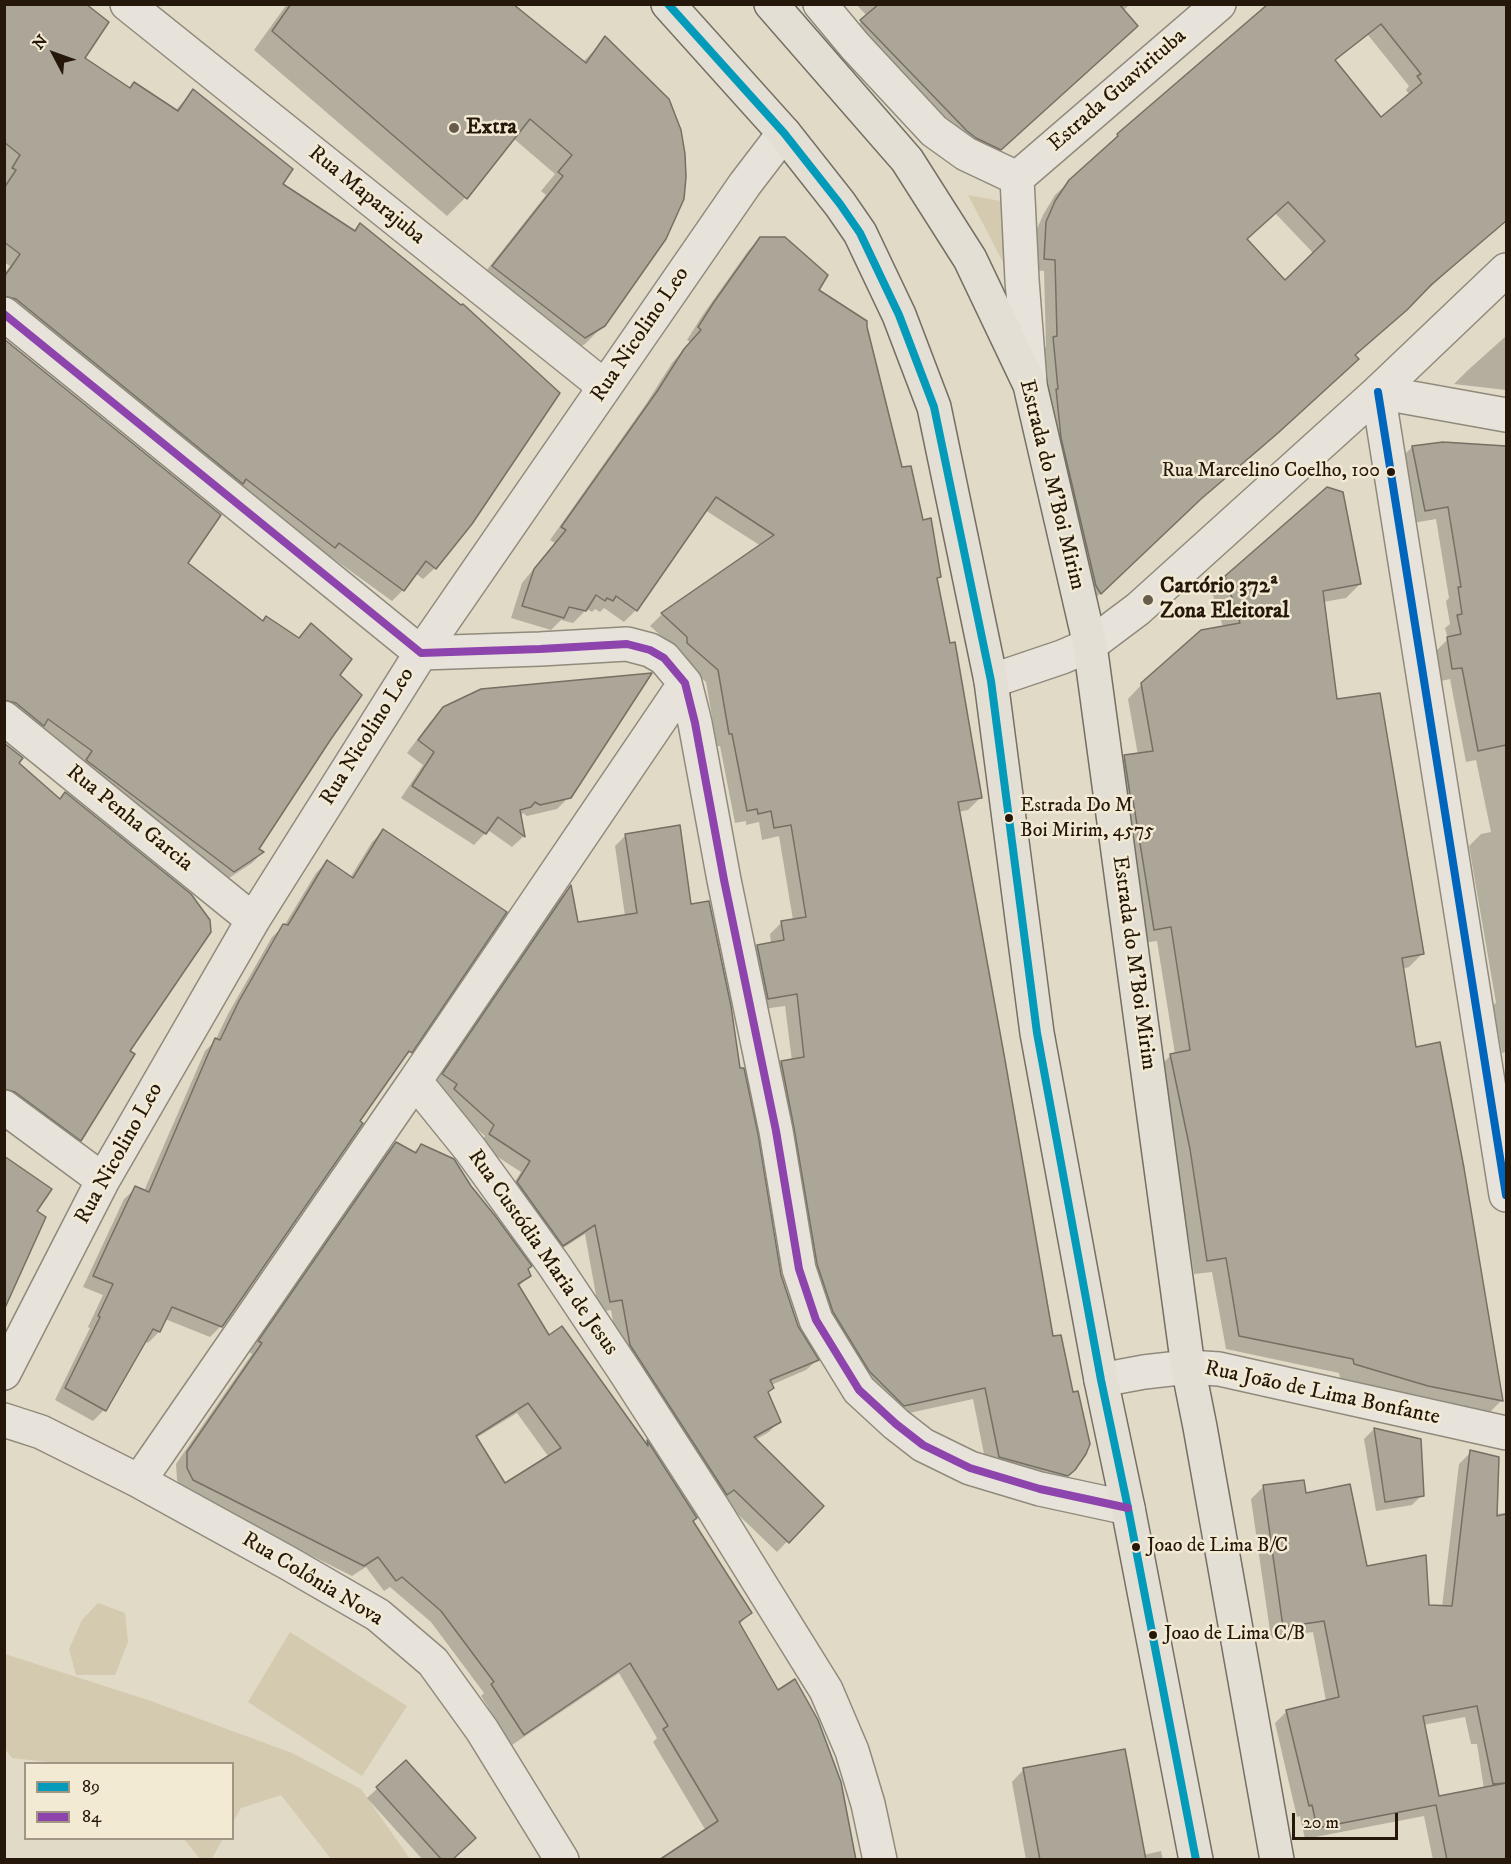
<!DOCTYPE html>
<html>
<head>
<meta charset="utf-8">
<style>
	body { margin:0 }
	#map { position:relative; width:1511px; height:1864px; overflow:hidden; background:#e1dac6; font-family:"IM FELL DW Pica",serif }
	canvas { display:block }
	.frame { position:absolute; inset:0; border:6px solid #25180b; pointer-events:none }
	.legend { position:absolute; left:24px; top:1762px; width:210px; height:78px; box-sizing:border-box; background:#f3ead3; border:2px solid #a19683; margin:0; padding:8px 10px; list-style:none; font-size:18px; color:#25180b }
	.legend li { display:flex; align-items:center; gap:12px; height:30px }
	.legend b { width:30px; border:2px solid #a19683 }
	.north { position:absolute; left:24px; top:24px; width:60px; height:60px; -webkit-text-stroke:4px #f3ead3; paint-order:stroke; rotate:311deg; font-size:16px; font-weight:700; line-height:24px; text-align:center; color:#25180b }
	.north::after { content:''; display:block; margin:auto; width:21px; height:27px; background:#25180b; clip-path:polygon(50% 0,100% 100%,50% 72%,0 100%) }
	.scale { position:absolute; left:1292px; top:1813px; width:106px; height:27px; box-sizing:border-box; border:3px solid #25180b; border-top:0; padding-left:8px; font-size:18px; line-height:21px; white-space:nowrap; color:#25180b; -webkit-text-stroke:4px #f3ead3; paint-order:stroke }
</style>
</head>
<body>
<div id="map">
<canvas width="1511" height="1864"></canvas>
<div class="frame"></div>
<ul class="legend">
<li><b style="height:8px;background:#049aba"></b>89</li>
<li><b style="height:8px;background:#8e44ad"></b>84</li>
</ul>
<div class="north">N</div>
<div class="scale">20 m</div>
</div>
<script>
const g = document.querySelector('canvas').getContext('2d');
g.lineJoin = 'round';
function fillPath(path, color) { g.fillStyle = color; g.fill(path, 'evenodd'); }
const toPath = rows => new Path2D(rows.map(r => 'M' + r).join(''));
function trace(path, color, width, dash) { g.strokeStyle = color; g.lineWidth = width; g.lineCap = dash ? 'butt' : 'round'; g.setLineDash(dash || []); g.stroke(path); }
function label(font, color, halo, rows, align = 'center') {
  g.font = font + ' "IM FELL DW Pica",serif'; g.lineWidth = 5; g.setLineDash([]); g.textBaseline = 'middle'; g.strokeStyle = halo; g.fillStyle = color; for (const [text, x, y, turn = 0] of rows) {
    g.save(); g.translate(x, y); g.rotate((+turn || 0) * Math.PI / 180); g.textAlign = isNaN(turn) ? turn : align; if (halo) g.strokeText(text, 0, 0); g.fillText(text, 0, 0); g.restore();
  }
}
fillPath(toPath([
	[968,195,1006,202,1004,264],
	[98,1603,125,1613,128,1642,115,1675,76,1675,69,1649,82,1620],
	[290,1632,407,1706,362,1776,248,1702],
	[5,1654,151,1701,292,1753,361,1789,410,1859,331,1859,281,1795,241,1808,233,1822,232,1764,64,1764,12,1758,5,1749],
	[184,1839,223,1839,211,1860,200,1859]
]), '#d4caaf');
fillPath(toPath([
	[4,4,129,89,175,111,193,91,281,185,354,232,361,225,435,568,423,579,415,573,403,590,392,601,327,554,323,558,4,297,4,274,10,266,4,262],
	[287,4,511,4,583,62,605,39,604,325,585,344,566,355,475,285,546,195,541,191,555,174,513,138,465,198,447,216,254,50],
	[856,4,1130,4,1123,11,1125,37,989,160,850,32,867,16],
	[1269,4,1506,4,1506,219,1354,356,1345,372,1264,446,1187,511,1088,605,1050,451,1042,351,1046,347,1044,271,1033,270,1034,236,1043,215,1055,195,1069,182,1118,135],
	[1368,35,1409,86,1406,90,1410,95,1380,119,1334,61],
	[1275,213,1314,254,1284,282,1245,240],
	[761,238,816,291,901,469,922,521,940,576,936,580,980,798,968,810,958,812,1074,1469,1061,1482,987,1469,973,1399,891,1417,821,1324,769,1075,781,1062,792,1061,785,1006,756,1010,745,959,757,946,771,944,770,934,782,922,793,920,779,836,762,840,759,822,746,825,746,821,735,823,720,746,717,746,706,682,675,655,676,649,650,626,662,614,761,546,705,510,636,610,624,622,604,608,600,612,595,609,592,612,587,609,573,623,561,620,551,630,511,618,522,583,555,543,550,540,646,404,672,363,690,342,687,340,702,316,748,251],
	[1506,336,1506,390,1454,384,1467,371],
	[4,341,186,563,262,622,266,618,298,639,311,625,338,676,330,738,257,849,262,853,252,863,223,882,4,713],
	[1443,444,1506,448,1506,1052,1502,1053,1493,1005,1496,1003,1469,846,1481,834,1491,832,1476,760,1466,762,1450,679,1441,681,1436,651,1448,639,1445,628,1450,624,1446,601,1449,598,1436,519,1413,523,1400,459,1412,447],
	[1226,578,1360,584,1346,598,1323,602,1336,701,1423,953,1409,967,1402,969,1415,1049,1462,1168,1501,1401,1488,1414,1414,1400,1340,1378,1339,1373,1226,1349,1212,1272,1194,1274,1177,1164,1157,1069,1171,1055,1175,1054,1157,941,1140,943,1111,771,1125,757,1138,755,1128,699,1142,684,1223,627,1212,592],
	[444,709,569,797,557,809,527,816,523,813,520,816,524,836,512,847,488,830,474,845,401,798,423,765,407,753,431,721],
	[4,744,17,763,59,800,65,794,128,1051,80,1140,70,1150,5,1102],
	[383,831,410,1052,399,1063,221,1326,210,1337,165,1319,159,1332,148,1343,144,1341,104,1410,93,1421,55,1400,90,1328,88,1327,103,1295,83,1287,124,1199,136,1188,144,1191,205,1051,215,1041,228,1014,272,937,284,926,316,873,327,862,350,878,372,842],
	[626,835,690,906,739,1070,780,1275,797,1327,817,1360,806,1370,771,1385,772,1388,767,1393,779,1421,769,1432,755,1440,822,1506,777,1552,723,1500,619,1356,611,1310,599,1312,585,1234,552,1255,507,1194,521,1172,479,1145,485,1136,444,1100,433,1085,560,898,570,888,577,924,625,916,615,846],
	[396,1143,413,1153,421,1145,526,1270,530,1275,519,1286,548,1337,645,1444,647,1442,695,1518,692,1521,750,1613,739,1625,777,1692,840,1782,706,1831,653,1742,657,1738,619,1673,512,1745,481,1696,484,1693,431,1622,390,1587,384,1591,366,1567,352,1576,182,1491,177,1480,176,1464,252,1354,249,1352,385,1155],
	[517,1413,548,1456,505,1485,476,1438],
	[1374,1429,1420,1440,1422,1495,1412,1505,1376,1511,1364,1439],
	[1471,1452,1495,1514,1506,1513,1506,1860,1433,1860,1424,1816,1305,1839,1300,1816,1297,1817,1275,1723,1287,1711,1326,1701,1313,1632,1271,1638,1251,1499,1263,1487,1304,1495,1366,1568,1427,1606,1442,1607,1459,1464],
	[1465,1717,1471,1744,1477,1744,1484,1789,1438,1798,1423,1725],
	[1024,1769,1144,1855,1161,1851,1163,1860,1026,1860,1012,1782],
	[378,1788,451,1860,423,1860,367,1798]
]), '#0003');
const building = toPath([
	[4,4,86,4,109,22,85,58,130,88,134,82,178,111,193,89,293,169,283,184,355,231,360,223,461,305,463,304,560,393,472,524,436,569,426,561,404,591,339,543,335,548,246,479,243,484,16,299,4,296,4,277,20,254,4,242,4,188,16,170,12,168,20,155,4,142,4,4],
	[291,4,513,4,586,63,605,36,669,99,681,130,685,154,686,177,684,199,666,239,605,326,585,338,492,266,563,176,558,172,572,155,530,119,467,199,272,31,291,4],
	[879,4,1119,4,1138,26,1001,150,976,138,967,131,860,20,879,4],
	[1268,4,1506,4,1506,221,1432,284,1407,310,1355,355,1359,359,1278,433,1201,499,1101,594,1096,586,1061,438,1056,389,1058,389,1053,337,1057,336,1055,260,1044,259,1046,222,1055,201,1069,180,1118,136,1117,134,1268,4],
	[1381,24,1421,74,1417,76,1422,83,1381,117,1335,60,1381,24],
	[1288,202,1325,241,1285,280,1247,239,1288,202],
	[760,237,785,237,828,275,819,290,867,321,867,327,902,467,911,466,923,520,931,518,941,577,937,578,950,643,955,642,982,798,958,802,1005,1060,1053,1336,1061,1335,1073,1392,1078,1391,1090,1444,1086,1454,1075,1470,1068,1476,999,1457,985,1388,904,1406,869,1371,833,1312,817,1264,794,1128,781,1061,804,1057,797,994,768,999,757,945,784,940,781,921,806,917,791,825,774,828,771,811,758,814,757,809,747,811,732,734,729,734,718,670,687,643,687,637,661,613,774,535,716,497,637,611,616,596,613,601,607,598,605,601,596,595,586,611,569,607,564,618,522,606,534,569,566,530,561,527,658,390,684,349,701,330,698,327,714,302,760,237],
	[4,339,221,515,188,563,263,621,266,616,299,638,311,623,352,659,340,675,362,695,331,739,259,849,264,852,234,872,86,760,92,751,48,719,44,726,16,703,4,700,4,339],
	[1443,442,1506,446,1506,745,1478,751,1462,668,1452,669,1447,637,1461,634,1457,615,1462,614,1458,587,1461,587,1448,507,1425,511,1412,446,1443,442],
	[1327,487,1343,492,1361,584,1323,591,1337,699,1380,693,1424,954,1402,958,1416,1047,1440,1042,1464,1168,1503,1401,1428,1386,1354,1364,1353,1359,1239,1336,1226,1258,1207,1261,1190,1149,1170,1054,1190,1050,1171,927,1154,930,1133,800,1131,801,1124,755,1153,751,1141,683,1201,630,1240,623,1225,576,1327,487],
	[652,673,571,798,540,805,535,802,531,807,520,810,525,837,498,817,486,834,412,786,434,752,418,740,443,707,481,689,652,673],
	[4,743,23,758,19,763,60,799,65,792,191,894,210,920,211,932,130,1051,135,1054,81,1141,15,1092,4,1089,4,743],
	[680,825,691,904,709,901,731,1006,740,1068,744,1068,758,1134,781,1275,798,1326,819,1360,770,1380,774,1388,768,1392,781,1422,754,1437,824,1506,789,1543,734,1490,727,1495,630,1345,622,1300,610,1302,595,1225,563,1246,517,1182,530,1161,489,1134,494,1125,454,1089,457,1084,442,1074,571,885,578,922,637,913,625,834,680,825],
	[383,829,507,912,412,1053,409,1051,360,1121,363,1123,222,1327,172,1307,160,1332,153,1329,106,1411,65,1388,100,1317,98,1316,113,1284,93,1276,109,1241,135,1186,149,1192,215,1038,220,1040,239,1001,283,924,288,925,327,860,353,878,383,829],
	[396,1142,416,1153,421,1144,454,1159,471,1186,496,1217,532,1266,528,1269,531,1276,518,1284,549,1335,562,1326,648,1446,647,1440,697,1518,693,1521,752,1613,739,1622,778,1690,795,1679,818,1720,841,1782,856,1860,659,1860,718,1821,663,1729,668,1726,630,1663,524,1735,491,1684,494,1682,441,1611,402,1577,396,1581,378,1557,364,1566,193,1480,187,1468,187,1452,262,1343,258,1341,396,1142],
	[528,1403,561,1448,505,1483,476,1436,528,1403],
	[4,1156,52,1189,37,1211,46,1217,4,1310,4,1156],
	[1374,1428,1421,1439,1424,1496,1385,1502,1374,1428],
	[1470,1450,1499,1457,1497,1516,1506,1514,1506,1783,1493,1784,1477,1706,1423,1716,1439,1796,1506,1783,1506,1860,1447,1860,1436,1805,1317,1828,1312,1805,1309,1806,1286,1710,1339,1697,1324,1621,1283,1627,1263,1485,1304,1480,1306,1493,1350,1484,1367,1566,1426,1555,1429,1605,1452,1606,1470,1450],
	[1125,1749,1146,1860,1040,1860,1023,1768,1125,1749],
	[406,1760,476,1838,452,1860,442,1860,376,1787,406,1760]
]);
fillPath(building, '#aca698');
trace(building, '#756f64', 1.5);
const minor = toPath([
	[127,4,605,387],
	[820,4,855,46,934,131,966,154,1017,178],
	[1017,178,1219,4],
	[1017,178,1022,280,1030,383],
	[4,314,421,653,540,649,627,644,650,650,664,658,685,683,695,723,724,880,776,1131,799,1269,816,1320,859,1390,896,1424,923,1445,970,1468,1040,1489,1128,1508],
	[1378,392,1506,1195],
	[1378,392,1506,415],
	[991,681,1062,657,1090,645,1138,609,1378,392,1506,270],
	[4,718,253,920],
	[415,1081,685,683],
	[4,1107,103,1180],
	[4,1373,103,1180,253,920,421,653,745,184,784,133],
	[1101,1380,1144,1372,1188,1367,1219,1369,1506,1433],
	[4,1420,41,1432,139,1481,288,1563,378,1615,433,1662,482,1730,562,1860],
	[139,1481,415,1081,470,1149,554,1265,624,1370,713,1508,826,1690,852,1751,868,1804,880,1860]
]);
const major = toPath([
	[668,4,784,133,840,204,860,233,899,315,934,407,991,681,1037,1033,1101,1380,1128,1508,1196,1860],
	[771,4,907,160,970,259,1030,385,1090,645,1188,1367,1200,1427,1277,1860]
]);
trace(minor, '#908a7d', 36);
trace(major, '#756f64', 36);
trace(minor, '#e8e3da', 33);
trace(major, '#e3dfd4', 33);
trace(toPath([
	[668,4,784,133,840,204,860,233,899,315,934,407,991,681,1037,1033,1101,1380,1128,1508,1196,1860]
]), '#049aba', 8);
trace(toPath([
	[4,314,421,653,540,649,627,644,650,650,664,658,685,683,695,723,724,880,776,1131,799,1269,816,1320,859,1390,896,1424,923,1445,970,1468,1040,1489,1128,1508]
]), '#8e44ad', 8);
trace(toPath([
	[1378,392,1506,1195]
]), '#0065bd', 8);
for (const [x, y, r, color] of [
	[454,128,6,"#675c4c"],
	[1391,472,5,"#25180b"],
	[1148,600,6,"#675c4c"],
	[1009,818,5,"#25180b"],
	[1136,1547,5,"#25180b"],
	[1153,1635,5,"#25180b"]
]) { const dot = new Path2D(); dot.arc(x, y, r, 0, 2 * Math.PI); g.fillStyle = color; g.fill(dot); trace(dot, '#f3ead3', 2); }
label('20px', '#25180b', '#f3ead3', [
	["Rua Marcelino Coelho, 100",1380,472,"right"],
	["Estrada Do M",1020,807],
	["Boi Mirim, 4575",1020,832],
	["Joao de Lima B/C",1147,1547],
	["Joao de Lima C/B",1164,1635]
], 'left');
label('22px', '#25180b', '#f3ead3', [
	["Estrada Guavirituba",1118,91,-41],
	["Rua Maparajuba",366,196,39],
	["Rua Nicolino Leo",641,335,-56],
	["Estrada do M'Boi Mirim",1051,485,76],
	["Rua Nicolino Leo",368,737,-58],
	["Rua Penha Garcia",129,819,39],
	["Estrada do M'Boi Mirim",1133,963,82],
	["Rua Nicolino Leo",120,1154,-61],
	["Rua Custódia Maria de Jesus",542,1253,55],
	["Rua João de Lima Bonfante",1322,1394,12],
	["Rua Colônia Nova",312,1580,31]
]);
label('bold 22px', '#25180b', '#f3ead3', [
	["Extra",466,128],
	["Cartório 372ª",1160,587],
	["Zona Eleitoral",1160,612]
], 'left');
</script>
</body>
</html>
